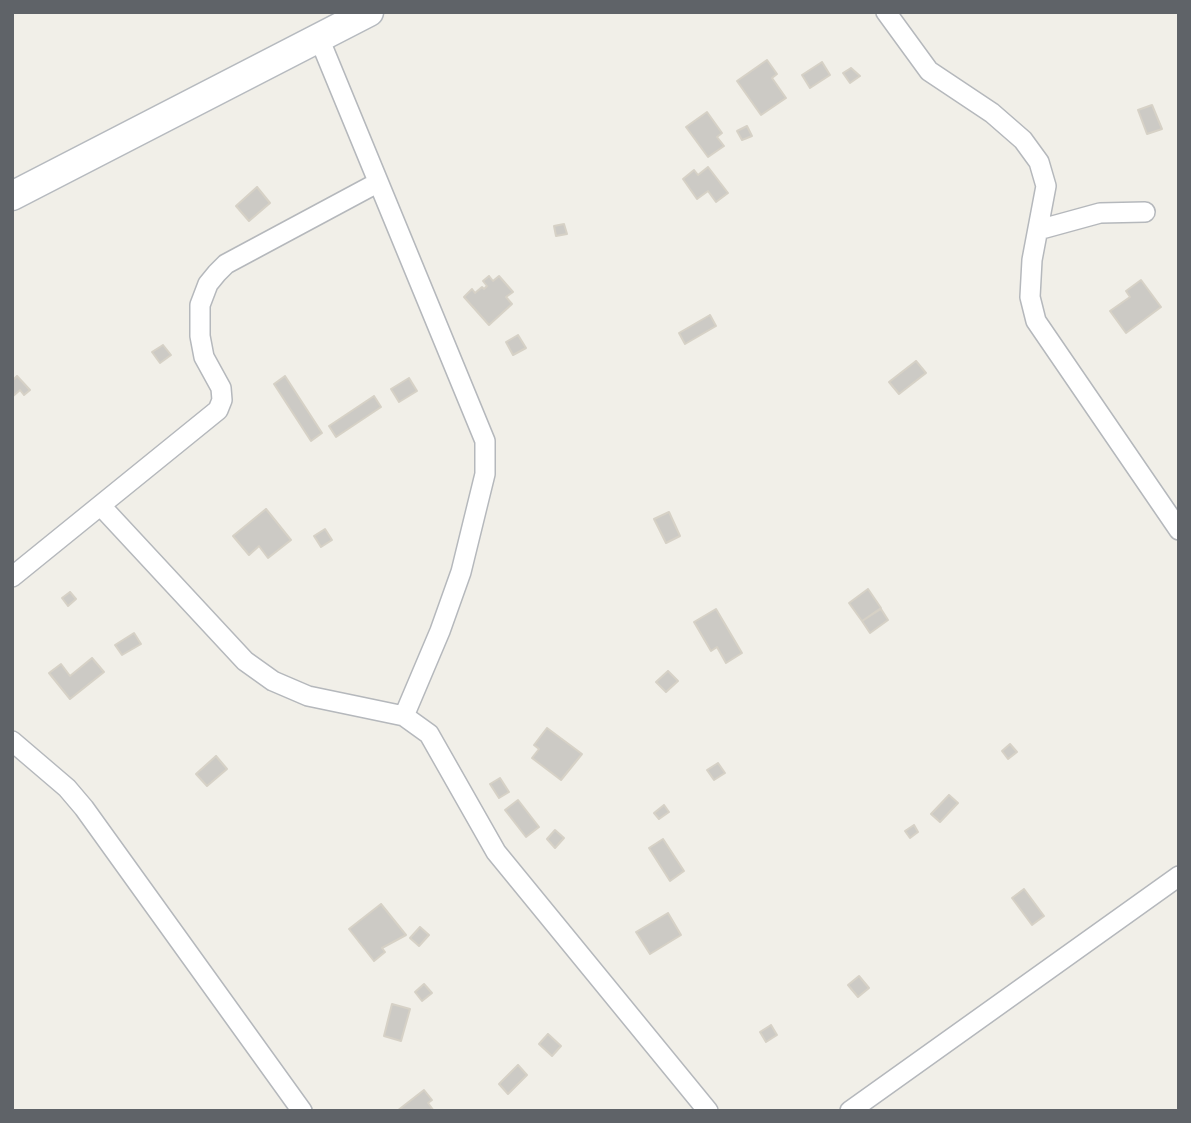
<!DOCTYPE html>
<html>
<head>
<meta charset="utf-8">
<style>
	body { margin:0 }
	#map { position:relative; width:1191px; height:1123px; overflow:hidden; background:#f1efe8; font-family:"Source Sans 3",sans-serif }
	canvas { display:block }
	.frame { position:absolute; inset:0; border:14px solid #5f6368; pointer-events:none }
</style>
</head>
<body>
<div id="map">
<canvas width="1191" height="1123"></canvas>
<div class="frame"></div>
</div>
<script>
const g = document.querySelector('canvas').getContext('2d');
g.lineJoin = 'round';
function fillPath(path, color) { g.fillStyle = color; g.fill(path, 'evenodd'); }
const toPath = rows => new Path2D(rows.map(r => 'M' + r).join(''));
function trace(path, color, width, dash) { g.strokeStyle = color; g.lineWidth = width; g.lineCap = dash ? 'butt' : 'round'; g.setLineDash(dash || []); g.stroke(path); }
const building = toPath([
	[767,60,777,74,772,78,786,98,761,115,737,81,767,60],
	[822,62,830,75,810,88,802,75,822,62],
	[851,68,860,76,850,83,843,73,851,68],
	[1152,105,1162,129,1147,134,1138,110,1152,105],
	[707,112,722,133,717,137,724,146,708,157,686,127,707,112],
	[747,126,752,136,742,140,737,131,747,126],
	[708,167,728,193,716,202,708,191,697,199,683,179,694,170,698,175,708,167],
	[257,187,270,203,249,221,236,206,257,187],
	[564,224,567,234,556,236,554,226,564,224],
	[489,276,493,281,499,276,513,292,506,297,512,304,489,325,464,297,472,289,475,293,482,287,484,289,487,286,483,281,489,276],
	[1141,280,1161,307,1126,333,1110,311,1130,297,1126,291,1141,280],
	[710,315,716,326,685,344,679,333,710,315],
	[518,335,526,348,513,355,506,342,518,335],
	[163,345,171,355,160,363,152,352,163,345],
	[916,361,926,373,899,394,889,382,916,361],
	[17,376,30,390,24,395,20,390,12,397,12,381,17,376],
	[285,376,322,433,311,441,274,384,285,376],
	[409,378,417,391,399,402,391,389,409,378],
	[374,396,381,407,336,437,329,426,374,396],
	[266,509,291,540,268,558,259,546,249,555,233,536,266,509],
	[669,512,680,536,666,543,654,519,669,512],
	[325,529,332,540,321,547,314,536,325,529],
	[868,589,881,608,862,621,849,603,868,589],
	[70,592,76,599,68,606,62,598,70,592],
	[716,609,742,653,726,663,717,647,711,651,694,622,716,609],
	[881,609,888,620,870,633,862,621,881,609],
	[134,633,141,644,122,655,115,645,134,633],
	[92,658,104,672,70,699,49,673,61,664,70,676,92,658],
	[668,671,678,681,666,692,656,682,668,671],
	[547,728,582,754,561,780,532,758,539,749,534,745,547,728],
	[1010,744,1017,752,1008,759,1002,751,1010,744],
	[216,756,227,769,207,786,196,774,216,756],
	[718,763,725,773,714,780,707,770,718,763],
	[500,778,509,792,499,798,490,784,500,778],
	[949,795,958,803,940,822,931,814,949,795],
	[518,800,539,827,526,837,505,810,518,800],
	[664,805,669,812,659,819,654,813,664,805],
	[914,825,918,832,910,838,905,831,914,825],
	[555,830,564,838,555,848,547,839,555,830],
	[663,839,684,871,670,881,649,848,663,839],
	[1024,889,1044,916,1032,925,1012,898,1024,889],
	[381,904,406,935,382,948,385,952,374,961,349,929,381,904],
	[668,913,681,935,650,954,636,932,668,913],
	[420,927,429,935,419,946,410,938,420,927],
	[859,976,869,988,858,997,848,985,859,976],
	[424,984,432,993,422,1001,415,992,424,984],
	[392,1004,410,1009,401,1041,384,1036,392,1004],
	[771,1025,777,1035,766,1042,760,1032,771,1025],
	[548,1034,561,1046,552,1056,539,1044,548,1034],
	[518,1065,527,1075,508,1094,499,1084,518,1065],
	[424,1090,432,1100,428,1103,434,1111,397,1111,424,1090]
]);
fillPath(building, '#cccac5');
trace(building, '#d6d1c6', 2);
const street = toPath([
	[886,12,929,71,992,113,1023,140,1039,162,1046,186,1032,260,1030,297,1036,321,1179,530],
	[319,38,485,441,485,474,461,572,440,631,404,716],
	[1038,230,1100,213,1145,212],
	[101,506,245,661,273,681,308,696,404,716,429,734,496,852,708,1111],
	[12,577,218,410,222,400,221,388,204,357,200,336,200,305,208,284,217,273,226,264,377,183],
	[12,741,67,788,84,808,302,1111],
	[850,1111,1179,876]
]);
const secondary = toPath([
	[12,196,369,12]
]);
trace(street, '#b5b8bc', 22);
trace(secondary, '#b6babf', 31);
trace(street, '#fff', 19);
trace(secondary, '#fff', 28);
</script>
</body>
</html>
